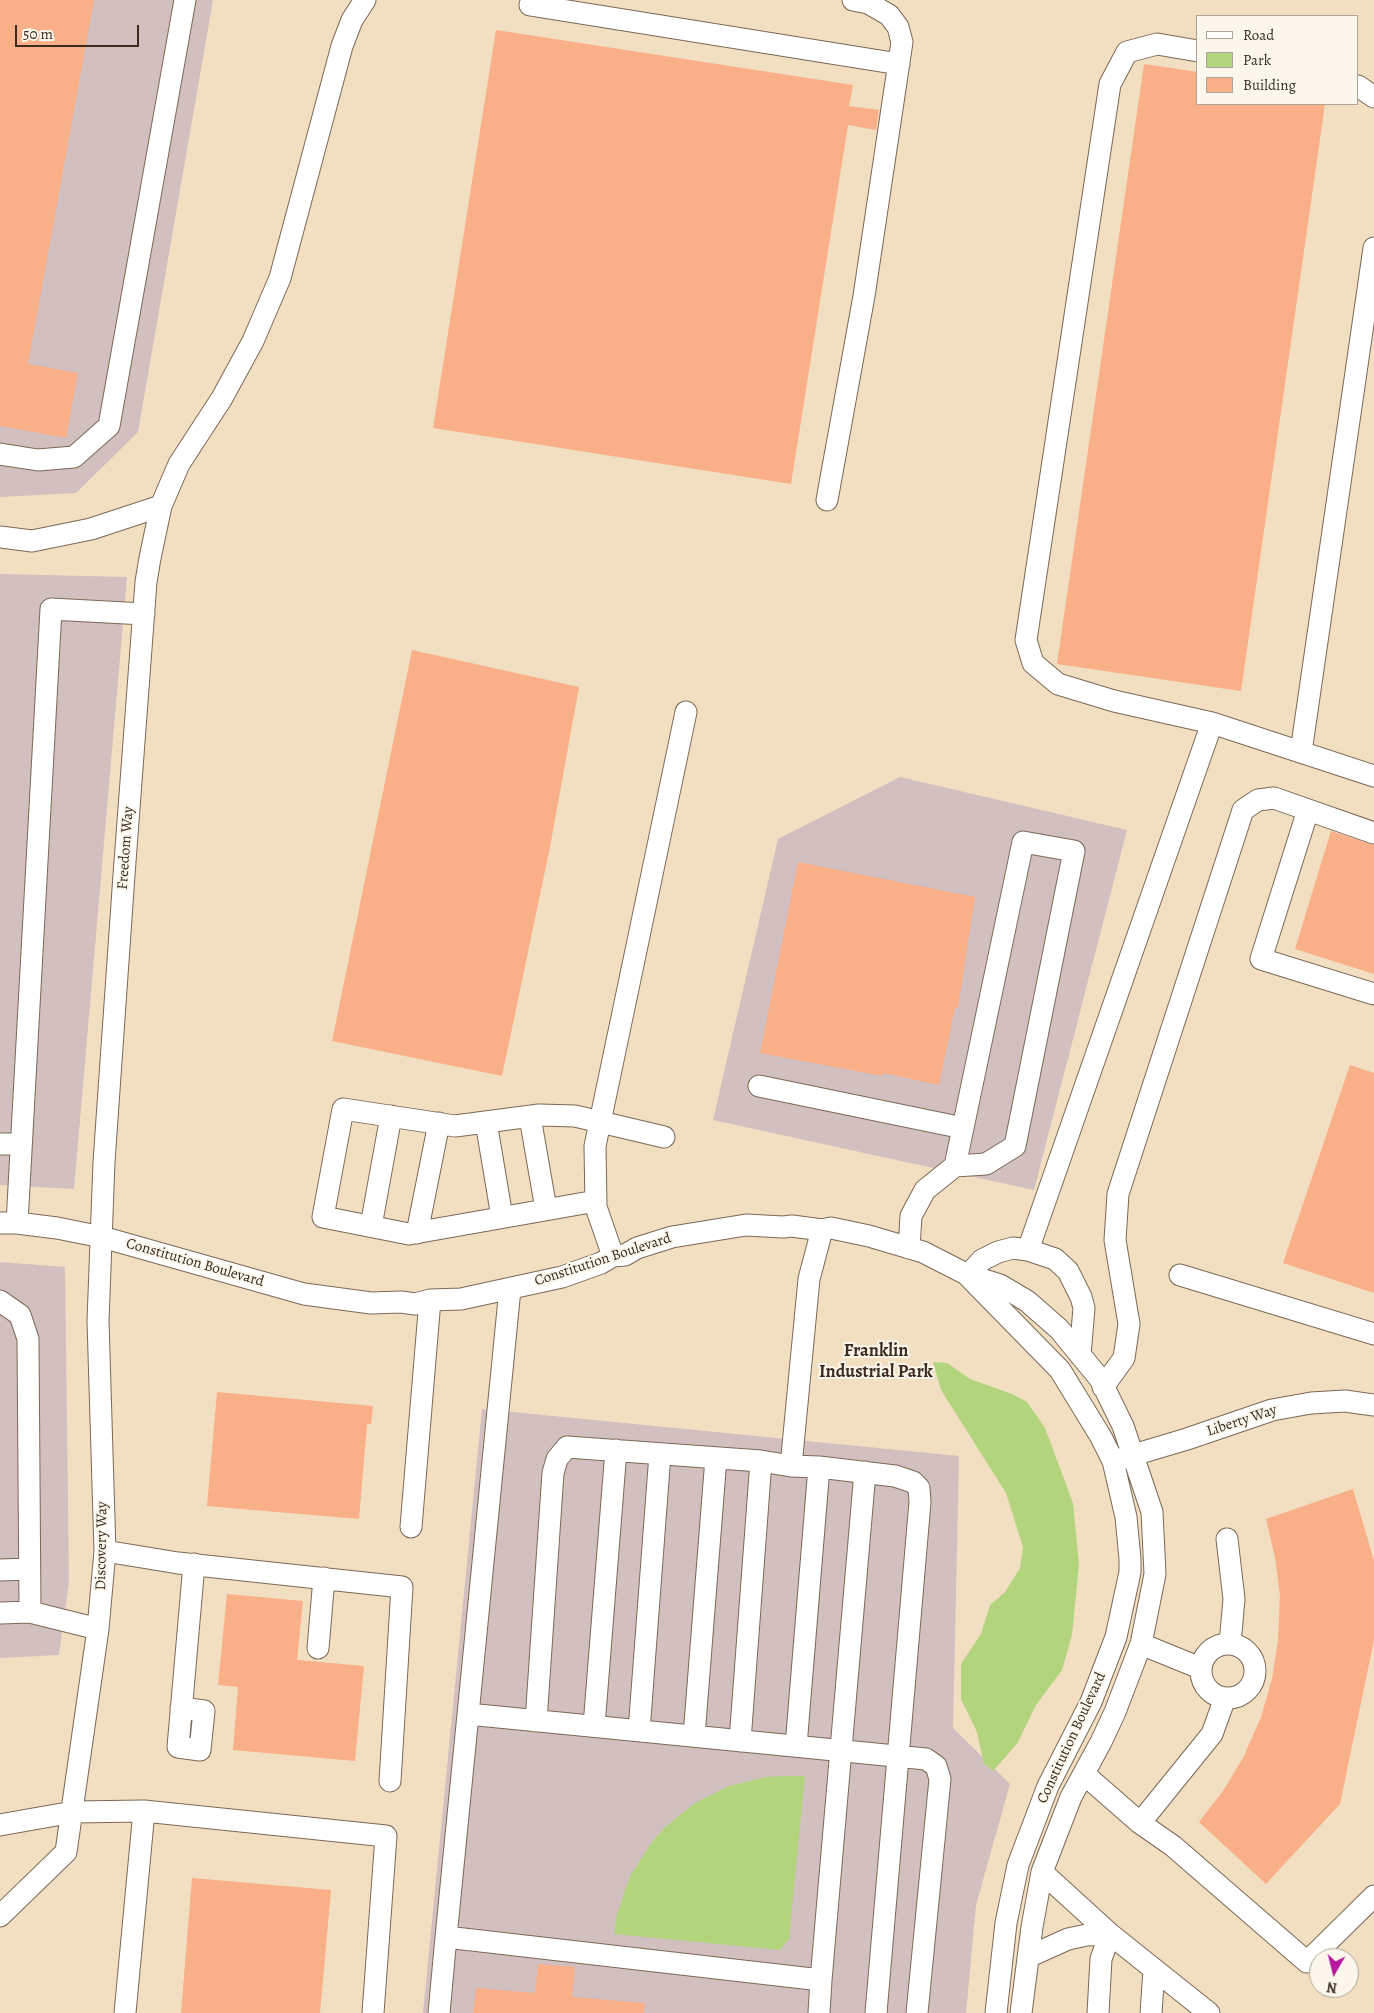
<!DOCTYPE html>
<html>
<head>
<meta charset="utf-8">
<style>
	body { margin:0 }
	#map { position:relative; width:1374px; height:2013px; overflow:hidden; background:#f2dec1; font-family:Alegreya,serif }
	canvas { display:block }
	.legend { position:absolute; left:1196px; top:15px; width:162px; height:90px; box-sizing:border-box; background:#fbf7ec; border:1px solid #aea59a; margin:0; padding:6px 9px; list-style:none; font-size:15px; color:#3b2a1e }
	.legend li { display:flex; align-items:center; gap:10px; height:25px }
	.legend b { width:25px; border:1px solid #aea59a }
	.north { position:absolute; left:1309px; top:1948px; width:50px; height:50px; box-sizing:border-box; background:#fbf7ec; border:1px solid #aea59a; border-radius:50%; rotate:188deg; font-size:14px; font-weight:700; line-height:20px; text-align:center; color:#3b2a1e }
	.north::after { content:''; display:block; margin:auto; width:18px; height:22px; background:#b5179e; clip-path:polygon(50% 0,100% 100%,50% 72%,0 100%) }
	.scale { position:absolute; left:15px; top:25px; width:124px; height:22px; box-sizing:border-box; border:2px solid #3b2a1e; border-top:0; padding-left:6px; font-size:15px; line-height:18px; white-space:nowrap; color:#3b2a1e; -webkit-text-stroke:4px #fbf7ec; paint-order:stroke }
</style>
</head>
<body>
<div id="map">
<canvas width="1374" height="2013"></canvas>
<ul class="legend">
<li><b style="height:6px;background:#fff"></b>Road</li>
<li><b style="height:14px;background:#b2d47c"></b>Park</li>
<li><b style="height:14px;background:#f9af87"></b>Building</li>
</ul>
<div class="north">N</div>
<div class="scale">50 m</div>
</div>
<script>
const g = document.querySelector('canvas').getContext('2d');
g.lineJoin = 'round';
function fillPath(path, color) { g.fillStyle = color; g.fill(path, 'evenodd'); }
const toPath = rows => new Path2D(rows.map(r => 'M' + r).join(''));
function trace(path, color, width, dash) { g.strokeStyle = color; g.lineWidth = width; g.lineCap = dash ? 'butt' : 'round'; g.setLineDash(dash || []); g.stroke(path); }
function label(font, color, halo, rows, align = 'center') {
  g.font = font + ' Alegreya,serif'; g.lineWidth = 4; g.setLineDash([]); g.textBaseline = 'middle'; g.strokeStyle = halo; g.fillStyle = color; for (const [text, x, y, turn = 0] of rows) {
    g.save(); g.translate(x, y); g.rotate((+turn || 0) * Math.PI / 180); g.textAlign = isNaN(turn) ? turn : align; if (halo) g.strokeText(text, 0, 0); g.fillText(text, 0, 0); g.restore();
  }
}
fillPath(toPath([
	[0,0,213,0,138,432,76,493,0,497],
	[0,574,127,577,74,1189,0,1185],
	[900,777,1127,830,1034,1190,713,1120,778,839],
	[0,1262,65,1267,69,1582,59,1655,0,1658],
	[482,1409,959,1456,953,1728,1010,1784,976,1905,966,2013,423,2013]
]), '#d2bfc0');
fillPath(toPath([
	[933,1362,947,1363,970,1379,1012,1394,1027,1402,1045,1428,1073,1503,1079,1565,1072,1635,1062,1670,1036,1705,1017,1744,993,1771,984,1764,977,1732,961,1699,961,1664,981,1634,990,1605,1005,1592,1020,1568,1023,1547,1006,1493,941,1390],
	[785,1776,805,1776,789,1939,780,1950,614,1934,617,1914,630,1876,652,1842,665,1827,695,1803,729,1786,766,1777]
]), '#b2d47c');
fillPath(toPath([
	[0,0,94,0,28,364,78,373,66,438,0,426],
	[496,30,853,85,849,106,879,110,876,130,848,125,791,484,433,428],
	[1144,64,1198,72,1198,104,1325,104,1241,691,1057,664],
	[412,650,579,687,550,847,502,1076,332,1041],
	[1331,831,1374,845,1374,974,1295,949],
	[798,862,975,897,958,1008,955,1008,939,1085,883,1073,882,1076,760,1053],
	[1350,1065,1374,1073,1374,1293,1283,1263],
	[217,1392,373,1406,371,1424,367,1424,359,1519,207,1506],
	[1353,1489,1374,1561,1374,1640,1340,1804,1266,1884,1199,1822,1223,1791,1243,1758,1261,1717,1272,1679,1278,1641,1280,1596,1275,1557,1266,1519],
	[227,1594,303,1601,297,1660,364,1666,355,1761,233,1750,238,1687,218,1685],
	[192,1878,331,1890,320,2013,181,2013],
	[538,1964,575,1967,572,1997,645,2003,644,2013,473,2013,476,1988,535,1993]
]), '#f9af87');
const minor = toPath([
	[530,5,899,64],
	[1198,51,1157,44,1127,52,1110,84,1026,640,1033,663,1058,684,1114,701,1212,723],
	[1358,86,1374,97],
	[0,454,38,460,74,457,109,426,185,0],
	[827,500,864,296,902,42,898,27,889,15,868,3,853,0],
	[0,537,32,541,91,529,161,506],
	[1301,752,1374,248],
	[1308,810,1261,959,1374,994],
	[759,1086,963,1128],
	[530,1117,546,1209],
	[486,1122,502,1217],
	[0,1144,21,1144],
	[596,1201,409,1234,323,1217,343,1109,455,1126,539,1115,575,1116,664,1137],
	[0,1223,17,1223,57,1228,102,1237,304,1294,371,1303,401,1302,415,1304,430,1300,461,1299,562,1277,601,1263,613,1256,625,1255,637,1248,672,1237,746,1225,783,1227,792,1226,822,1230,831,1228,869,1236,923,1252,968,1275,1000,1285,1027,1301,1059,1329,1100,1379,1123,1426,1152,1512,1155,1574,1141,1644,1115,1712,1101,1742,1071,1797,1042,1872,1032,1927,1021,2013],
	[17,1223,51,609,144,614],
	[371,1226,391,1116],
	[417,1233,439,1123],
	[909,1248,911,1216,925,1190,955,1166,986,1164,1015,1146,1074,851,1023,842,955,1166],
	[1028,1250,1212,723,1374,776],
	[613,1256,596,1207,595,1146,686,712],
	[968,1275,982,1260,998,1252,1013,1248,1028,1250,1055,1259,1068,1271,1081,1297,1084,1308,1080,1355],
	[1180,1275,1374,1334],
	[968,1276,1060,1370,1101,1437,1113,1461,1126,1517,1130,1559,1130,1572,1116,1637,1091,1702,1048,1786,1018,1865,1006,1923,996,2013],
	[510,1289,446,1937,821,1980,819,2013],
	[0,1301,20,1315,28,1339,30,1612,98,1629],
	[1103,1387,1124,1358,1129,1324,1115,1240,1118,1194,1243,810,1258,800,1274,798,1374,833],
	[1120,1459,1187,1439,1272,1410,1311,1403,1345,1401,1374,1405],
	[791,1466,809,1279,822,1230],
	[411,1527,430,1300],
	[1227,1539,1234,1599,1230,1644],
	[105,1551,178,1563,402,1587,390,1781],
	[0,1570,29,1569],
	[0,1613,30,1612],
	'1201 1671a27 27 0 1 1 54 0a27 27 0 1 1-54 0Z',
	[1141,1644,1200,1668],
	[318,1648,324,1578],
	[181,1708,204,1711,200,1750,178,1747,194,1564],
	[468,1714,926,1759,936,1766,940,1779,917,2013],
	[536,1721,553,1473,557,1459,567,1447,761,1461,791,1466,819,1467,895,1476,913,1482,919,1488,920,1502,876,2013],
	[594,1726,616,1450],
	[639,1731,660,1454],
	[694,1736,716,1458],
	[740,1741,761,1461],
	[796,1746,819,1467],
	[1084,1774,1140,1823,1173,1846,1307,1962,1374,1896],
	[1140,1823,1212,1734,1225,1698],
	[0,1825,73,1812,144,1811,386,1836,373,2013],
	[1042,1872,1110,1934,1209,2013],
	[0,1916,66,1852,98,1629,105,1551,98,1321,104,1162,124,875,146,582,150,558,161,506,179,464,222,398,253,341,280,278,342,46,352,20,365,0],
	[1028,1957,1068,1939,1087,1935,1110,1934,1101,1959,1098,2013],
	[821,1980,865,1472],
	[125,2013,144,1811],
	[439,2013,446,1937],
	[1151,2013,1154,1970]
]);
trace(minor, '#7b6957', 23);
trace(minor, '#fff', 21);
label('15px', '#3b2a1e', '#fbf7ec', [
	["Freedom Way",126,848,-86],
	["Constitution Boulevard",603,1260,-18],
	["Constitution Boulevard",195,1263,16],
	["Liberty Way",1242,1421,-18],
	["Discovery Way",102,1546,-89],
	["Constitution Boulevard",1072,1738,-65]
]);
label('bold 18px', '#3b2a1e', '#fbf7ec', [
	["Franklin",876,1352],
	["Industrial Park",876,1373]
]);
</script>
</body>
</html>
